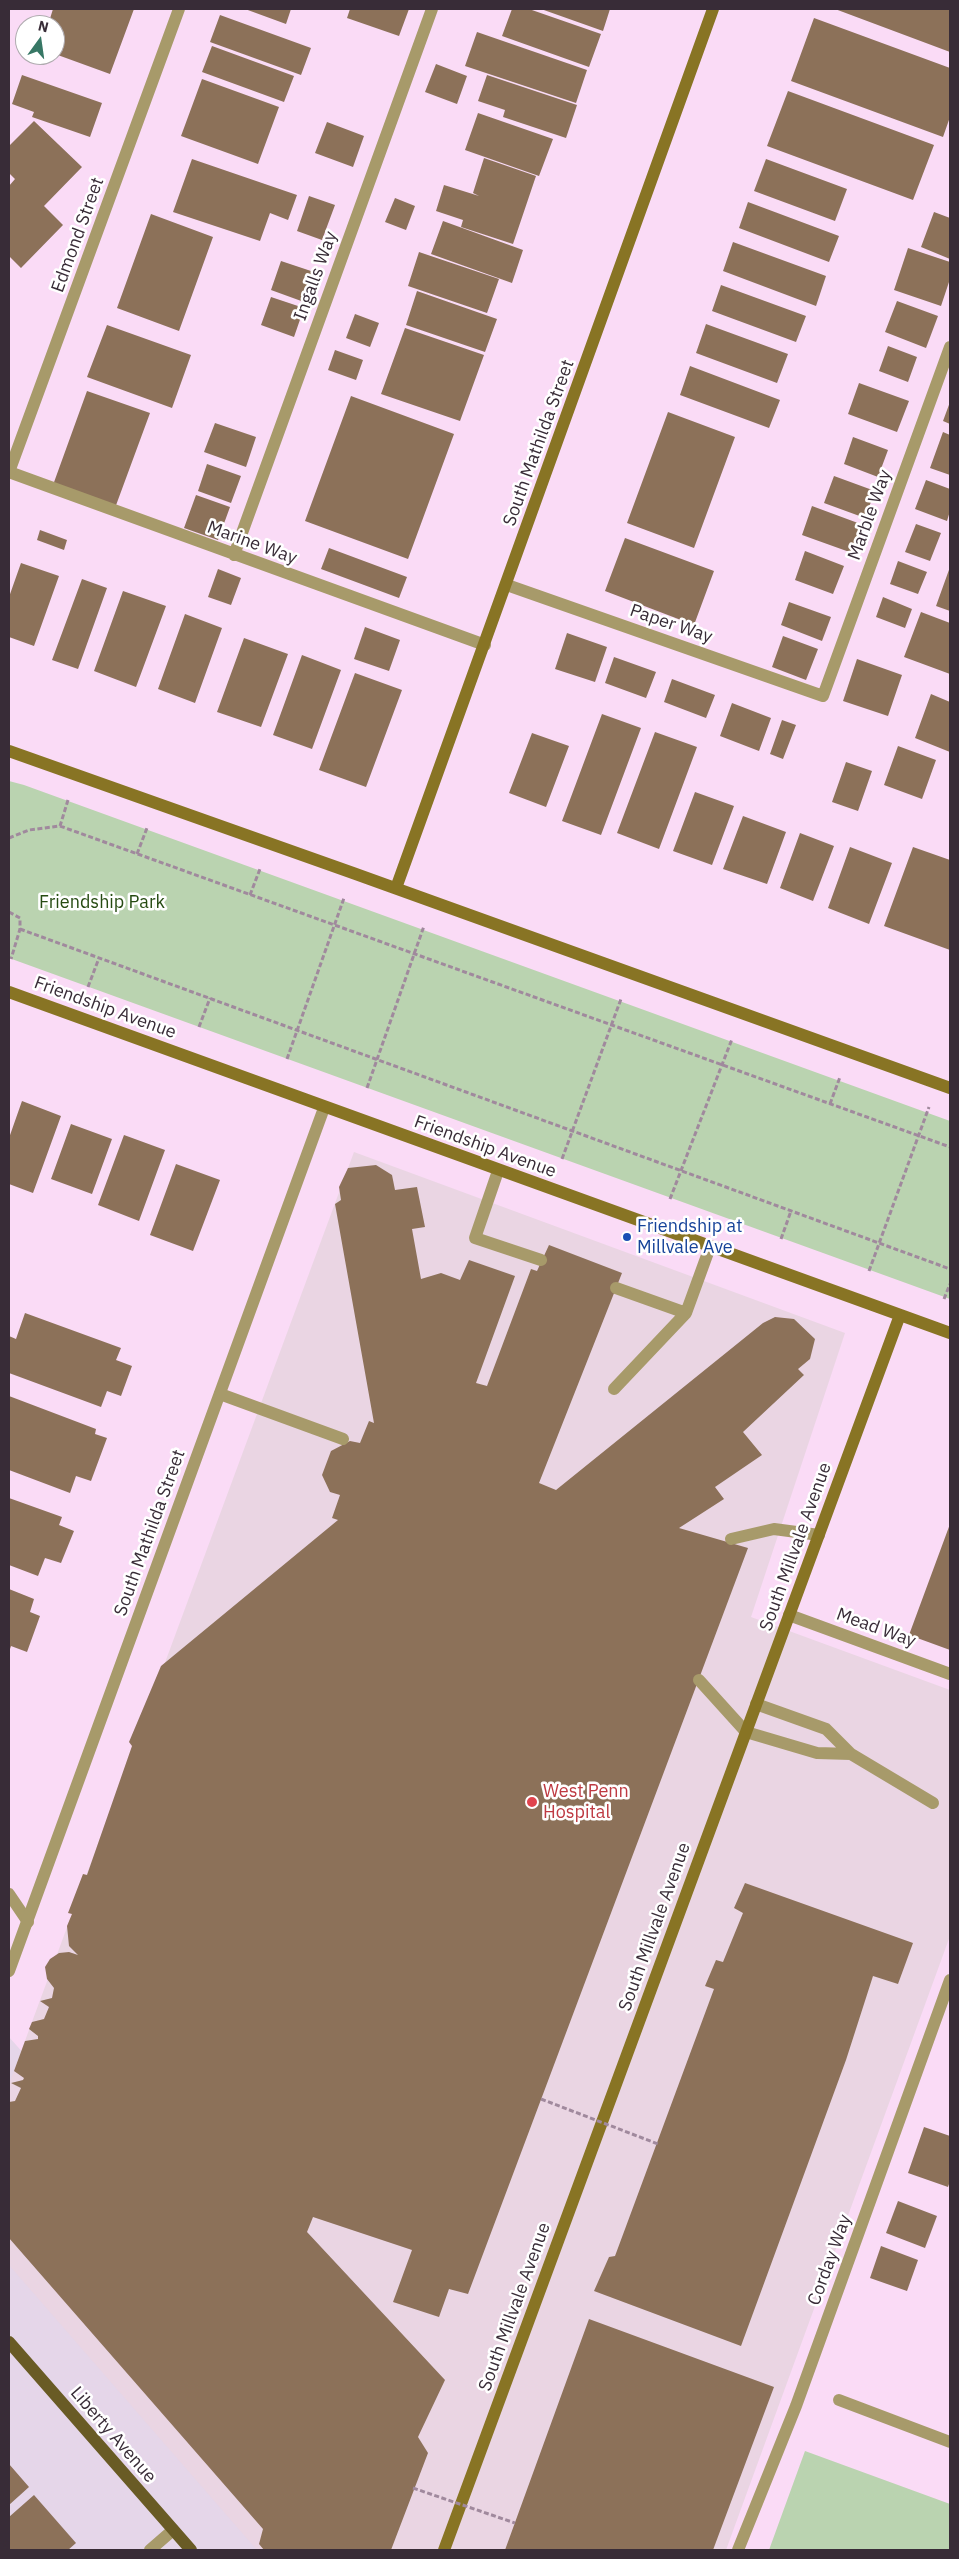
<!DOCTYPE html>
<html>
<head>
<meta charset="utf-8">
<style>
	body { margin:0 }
	#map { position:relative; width:959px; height:2559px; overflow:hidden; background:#fadbf6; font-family:"IBM Plex Sans",sans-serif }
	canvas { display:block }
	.frame { position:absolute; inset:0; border:10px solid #382c37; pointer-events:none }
	.north { position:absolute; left:15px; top:15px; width:50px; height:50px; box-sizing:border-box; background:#fff; border:1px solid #afabaf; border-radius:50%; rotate:14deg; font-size:14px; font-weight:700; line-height:20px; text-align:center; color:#382c37 }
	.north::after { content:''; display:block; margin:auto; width:18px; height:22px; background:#377765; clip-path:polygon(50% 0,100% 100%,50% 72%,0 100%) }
</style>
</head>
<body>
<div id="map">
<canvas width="959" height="2559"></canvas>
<div class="frame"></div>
<div class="north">N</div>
</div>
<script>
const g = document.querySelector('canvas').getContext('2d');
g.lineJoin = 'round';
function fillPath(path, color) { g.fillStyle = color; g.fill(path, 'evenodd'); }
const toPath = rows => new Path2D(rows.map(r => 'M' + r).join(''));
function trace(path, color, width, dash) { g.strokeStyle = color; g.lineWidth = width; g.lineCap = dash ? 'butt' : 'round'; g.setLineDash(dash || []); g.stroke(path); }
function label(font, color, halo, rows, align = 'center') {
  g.font = font + ' "IBM Plex Sans",sans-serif'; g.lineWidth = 5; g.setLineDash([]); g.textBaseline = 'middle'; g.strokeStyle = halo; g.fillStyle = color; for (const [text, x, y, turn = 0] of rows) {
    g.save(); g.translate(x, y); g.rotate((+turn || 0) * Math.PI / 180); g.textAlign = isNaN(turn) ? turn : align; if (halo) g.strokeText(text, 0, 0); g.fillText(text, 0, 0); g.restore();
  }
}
fillPath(toPath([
	[9,2037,42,2074,466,2550,9,2550]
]), '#e5d6e9');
fillPath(toPath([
	[354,1152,845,1333,751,1617,950,1690,950,1936,726,2550,257,2550,9,2265,9,2084]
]), '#ead5e3');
fillPath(toPath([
	[9,781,24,785,950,1121,950,1299,9,958],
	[805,2451,950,2504,950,2550,769,2550]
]), '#bad3b0');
fillPath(toPath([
	[53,9,134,9,110,74,55,54,55,25,48,25],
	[245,9,291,9,286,24],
	[350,9,409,9,399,36,347,18],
	[512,9,529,9,601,34,589,67,502,36],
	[541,9,610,9,603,31],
	[835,9,950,9,950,52],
	[220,15,311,48,301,75,210,42],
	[814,18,950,68,950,117,943,137,791,81],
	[477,32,587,70,576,103,465,66],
	[212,46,294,76,284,102,202,72],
	[436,64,467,76,457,104,425,92],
	[22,75,102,103,90,137,32,117,34,112,12,104],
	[487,75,577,105,566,138,503,117,505,110,478,101],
	[202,79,279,107,258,164,181,136],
	[788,91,934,145,913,200,767,146],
	[478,113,553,139,539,176,465,150],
	[34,121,82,167,44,206,63,225,21,268,9,256,9,186,15,179,9,173,9,146],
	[327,122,364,136,353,167,315,153],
	[484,158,536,176,513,244,461,227,463,220,436,211,444,185,479,196,473,193],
	[192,159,297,195,288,220,270,213,260,241,173,212],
	[766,159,847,189,835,221,754,191],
	[309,196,335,205,322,240,297,231],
	[395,198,415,206,406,230,385,222],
	[748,202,839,236,829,262,739,228],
	[934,212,950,218,950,259,921,247],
	[151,214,213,237,179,331,117,308],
	[443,221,523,250,512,283,431,254],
	[733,242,826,276,816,306,723,271],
	[908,248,950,262,950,279,941,306,894,290],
	[419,252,499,279,487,313,408,286],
	[281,261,314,272,304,302,271,290],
	[721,285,806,316,796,342,712,311],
	[417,291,497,319,485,352,406,325],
	[271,297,304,308,294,337,261,325],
	[897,301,938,316,926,348,885,332],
	[355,314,379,323,370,347,346,338],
	[706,324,788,354,777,383,696,353],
	[107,325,191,355,172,408,87,377],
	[405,328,484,355,460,421,381,394],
	[888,346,917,357,908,382,879,371],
	[335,350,363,360,356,380,328,370],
	[690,366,780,400,769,428,680,395],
	[859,383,909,401,897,432,848,414],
	[87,391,150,413,115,508,53,485],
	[351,396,454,434,408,559,305,521],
	[950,402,950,424,943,421],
	[668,412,735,437,694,548,627,523],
	[215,423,256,437,246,467,204,452],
	[943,432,950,435,950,475,930,468],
	[853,437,888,450,878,477,844,464],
	[207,464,241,476,231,503,198,491],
	[834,476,875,491,865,518,824,503],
	[926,480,950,489,950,511,947,521,915,509],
	[196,495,230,507,218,540,184,528],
	[812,506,866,526,855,554,802,535],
	[916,524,941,533,930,561,905,552],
	[40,530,67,540,64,550,37,540],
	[625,538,714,571,694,625,605,591],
	[329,548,407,577,399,598,321,569],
	[805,551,844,566,833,594,795,580],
	[898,561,927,572,918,594,890,584],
	[21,563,59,576,34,646,9,637,9,597],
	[950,567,950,611,936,606],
	[218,569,241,578,231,605,208,597],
	[82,579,107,588,78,669,52,660],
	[123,591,166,606,136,687,94,671],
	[883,597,912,609,905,628,876,617],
	[789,602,831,617,822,641,781,625],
	[921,612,950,623,950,674,904,657],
	[185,614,222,628,195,703,158,689],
	[365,627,400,640,389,671,354,659],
	[567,633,607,647,595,682,555,669],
	[783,636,818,649,806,680,772,667],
	[244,638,288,654,261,727,217,712],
	[302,655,341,670,312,749,273,735],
	[614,657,656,672,646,698,605,683],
	[857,659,902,675,888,716,843,701],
	[355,673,402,690,366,787,319,770],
	[672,679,715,695,706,718,664,702],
	[931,694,950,702,950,752,915,738],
	[732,703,771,718,759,751,720,736],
	[602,714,641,728,601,835,562,821],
	[782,720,796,725,783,759,770,754],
	[655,732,697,747,659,849,617,833],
	[532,733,569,746,546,807,509,793],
	[898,746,936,760,922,799,884,785],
	[846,762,872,771,858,811,832,802],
	[695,792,734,806,712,865,673,851],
	[743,816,786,832,767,884,723,869],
	[800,833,834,846,813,901,780,888],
	[850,847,892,863,869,924,828,908],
	[913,847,950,860,950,950,884,926],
	[22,1101,61,1116,33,1193,9,1184,9,1138],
	[71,1124,112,1139,92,1194,51,1179],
	[124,1135,165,1150,139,1221,98,1205],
	[176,1164,220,1180,193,1251,150,1235],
	[376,1165,392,1175,395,1190,417,1187,425,1227,412,1229,421,1279,441,1273,460,1280,469,1260,515,1276,476,1383,487,1386,531,1269,537,1271,549,1245,622,1273,539,1483,556,1490,763,1323,775,1317,794,1319,815,1339,810,1359,798,1369,804,1375,743,1432,762,1455,715,1487,724,1499,679,1528,748,1548,468,2294,449,2289,439,2317,393,2302,412,2250,313,2217,307,2232,445,2380,418,2437,428,2453,391,2550,264,2550,259,2544,263,2529,9,2238,9,2102,15,2101,21,2088,11,2083,23,2080,24,2078,14,2071,25,2041,38,2039,38,2036,29,2029,32,2022,44,2019,49,2007,40,2001,52,1998,54,1988,47,1979,45,1967,50,1959,59,1953,69,1952,78,1955,69,1946,67,1926,72,1914,68,1913,83,1874,87,1875,132,1746,129,1742,161,1666,338,1520,332,1518,340,1495,330,1492,322,1475,331,1451,350,1441,360,1443,369,1421,374,1423,335,1204,341,1200,339,1187,348,1168],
	[25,1313,121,1348,116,1360,132,1366,121,1396,107,1391,101,1407,9,1373,9,1336,16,1339],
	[9,1396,96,1429,95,1434,107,1438,91,1481,76,1476,70,1493,9,1470],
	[9,1498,62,1517,59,1525,74,1531,61,1563,45,1558,38,1576,9,1565],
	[950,1524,950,1650,909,1635],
	[9,1589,34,1599,30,1612,40,1616,27,1652,11,1646,9,1652],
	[745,1883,913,1943,898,1984,873,1976,846,2060,741,2346,594,2291,609,2257,615,2256,714,1989,705,1986,716,1960,723,1962,743,1913,734,1908],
	[924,2127,950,2136,950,2181,948,2187,908,2173],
	[898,2201,937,2216,925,2248,886,2233],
	[881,2246,918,2260,907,2291,870,2278],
	[589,2319,774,2387,713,2550,505,2550],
	[9,2464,29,2487,9,2505],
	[34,2495,76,2543,68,2550,9,2550,9,2517]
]), '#8c7159');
trace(toPath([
	[60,826,950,1147],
	[9,838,29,830,60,826,68,800],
	[137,854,147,828],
	[250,895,260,869],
	[9,912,20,918,20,929,11,959],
	[20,929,950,1269],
	[88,987,99,958],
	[199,1027,210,998],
	[287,1059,344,898],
	[367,1088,424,926],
	[830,1104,840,1077],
	[562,1159,621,999],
	[670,1199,732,1039],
	[781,1239,791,1211],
	[869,1271,929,1107],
	[944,1299,950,1284]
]), '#a0899d', 3, [5, 2.5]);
trace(toPath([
	[9,472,485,645],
	[234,555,432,9],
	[507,585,823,696,950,347],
	[498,1171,475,1238,541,1260],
	[616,1288,686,1313,710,1247],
	[614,1389,686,1313],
	[220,1394,343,1439],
	[731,1539,774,1529,819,1535],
	[789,1615,950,1674],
	[699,1680,746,1732,817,1753,851,1754],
	[756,1704,826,1729,851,1754,933,1803],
	[9,1894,28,1922],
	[839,2400,950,2442],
	[150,2550,173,2530],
	[738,2550,796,2406,950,1980]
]), '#a79a6a', 12);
trace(toPath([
	[9,472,179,9],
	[9,1971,324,1108]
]), '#a79a6a', 12);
trace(toPath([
	[9,751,353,873,950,1088],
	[396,888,713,9],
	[9,992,950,1333],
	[444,2550,900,1315]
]), '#887424', 12);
trace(toPath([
	[9,2342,191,2550]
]), '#695b25', 12);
trace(toPath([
	[541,2099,658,2144],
	[413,2488,515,2523]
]), '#a0899d', 3, [5, 2.5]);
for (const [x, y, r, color] of [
	[627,1237,5,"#1a4fb4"],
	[532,1802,6,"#e0444e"]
]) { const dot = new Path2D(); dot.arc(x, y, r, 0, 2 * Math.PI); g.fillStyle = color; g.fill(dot); trace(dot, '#fff', 2); }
label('18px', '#382c37', '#fff', [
	["Edmond Street",78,235,-70],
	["Ingalls Way",316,276,-70],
	["South Mathilda Street",539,443,-70],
	["Marble Way",870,515,-70],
	["Marine Way",252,543,20],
	["Paper Way",671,624,19],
	["Friendship Avenue",105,1008,20],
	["Friendship Avenue",485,1147,20],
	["South Mathilda Street",150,1533,-70],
	["South Millvale Avenue",796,1547,-70],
	["Mead Way",876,1628,20],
	["South Millvale Avenue",655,1927,-70],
	["Corday Way",830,2260,-70],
	["South Millvale Avenue",515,2307,-70],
	["Liberty Avenue",113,2435,49]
]);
label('18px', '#264b12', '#fff', [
	["Friendship Park",102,903]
]);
label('18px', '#164399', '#fff', [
	["Friendship at",637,1227],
	["Millvale Ave",637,1248]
], 'left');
label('18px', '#be3a42', '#fff', [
	["West Penn",543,1792],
	["Hospital",543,1813]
], 'left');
</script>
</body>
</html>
